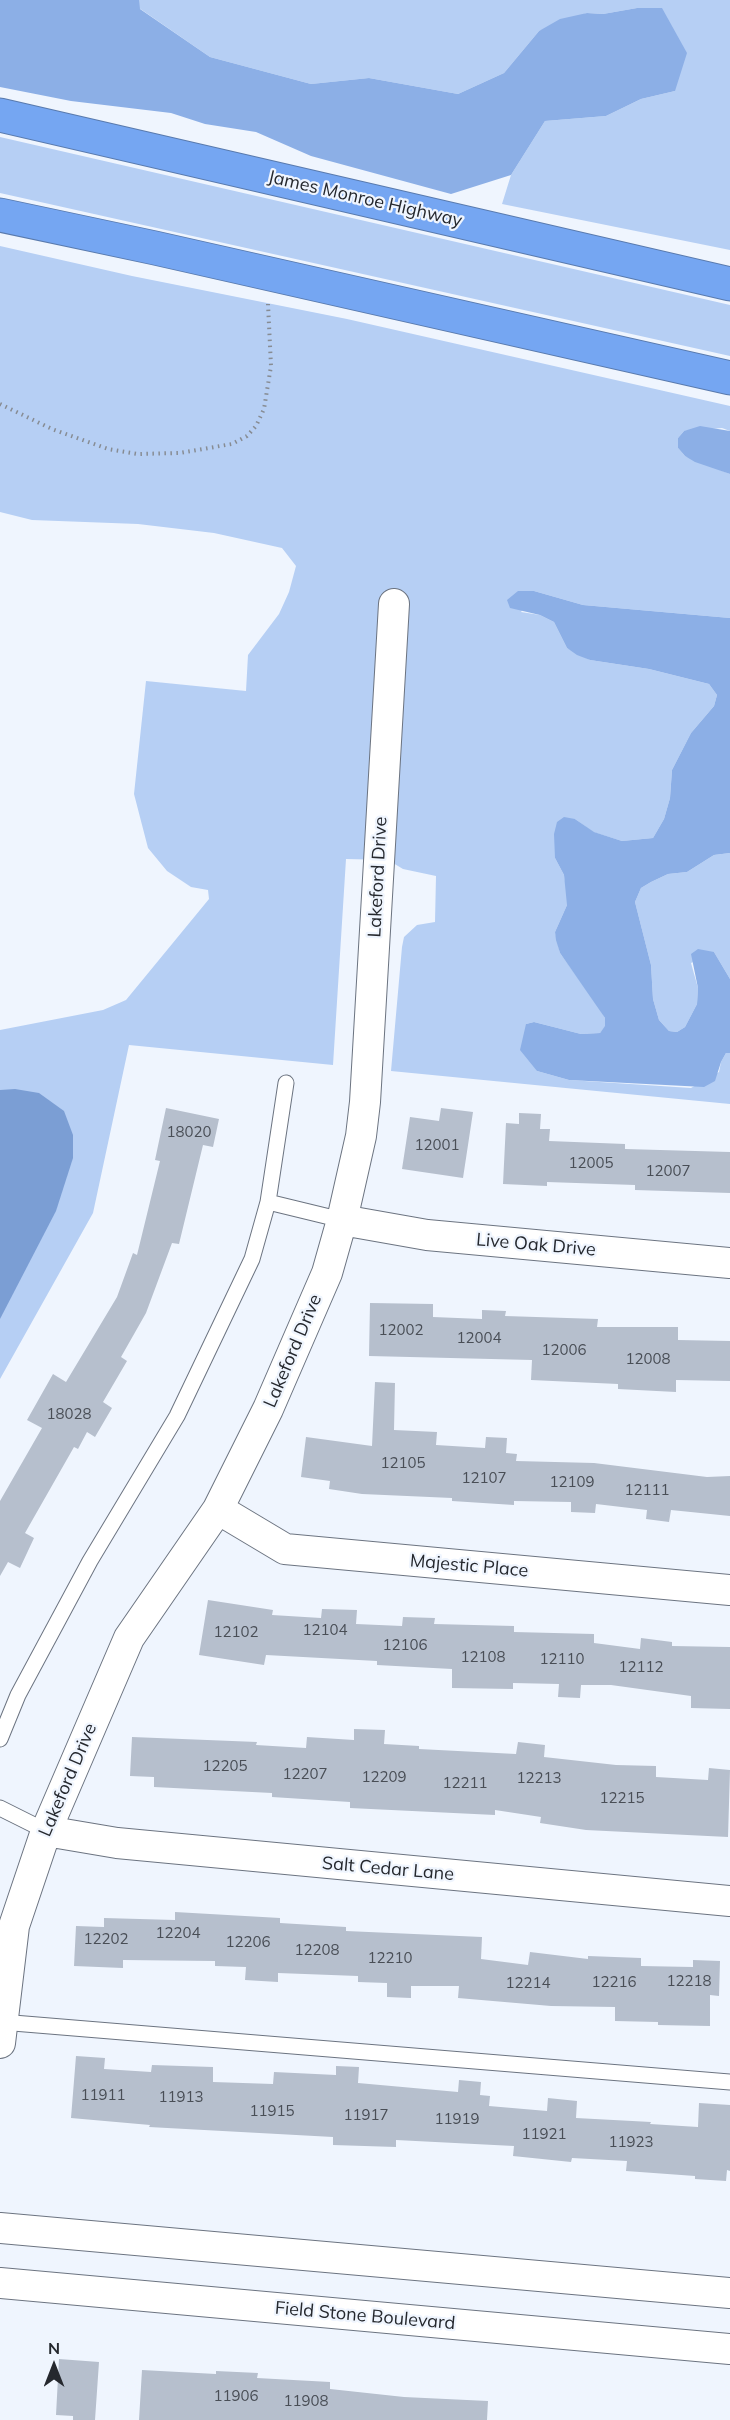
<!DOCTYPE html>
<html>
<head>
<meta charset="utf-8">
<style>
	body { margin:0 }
	#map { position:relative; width:730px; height:2420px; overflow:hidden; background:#eff5fe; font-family:Mulish,sans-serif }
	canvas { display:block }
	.north { position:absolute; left:24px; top:2336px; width:60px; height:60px; -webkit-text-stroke:4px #eff5fe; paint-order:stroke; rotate:0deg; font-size:16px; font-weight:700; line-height:24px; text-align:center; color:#25282e }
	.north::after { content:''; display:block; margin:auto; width:21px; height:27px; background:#25282e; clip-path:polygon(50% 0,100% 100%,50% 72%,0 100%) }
</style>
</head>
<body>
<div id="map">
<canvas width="730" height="2420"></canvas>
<div class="north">N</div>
</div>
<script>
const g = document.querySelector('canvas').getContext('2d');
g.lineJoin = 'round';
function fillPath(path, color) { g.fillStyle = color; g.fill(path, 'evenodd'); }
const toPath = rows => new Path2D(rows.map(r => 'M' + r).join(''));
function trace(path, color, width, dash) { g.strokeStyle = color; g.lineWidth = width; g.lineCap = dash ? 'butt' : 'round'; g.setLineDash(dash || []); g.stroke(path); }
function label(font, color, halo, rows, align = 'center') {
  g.font = font + ' Mulish,sans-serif'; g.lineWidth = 4.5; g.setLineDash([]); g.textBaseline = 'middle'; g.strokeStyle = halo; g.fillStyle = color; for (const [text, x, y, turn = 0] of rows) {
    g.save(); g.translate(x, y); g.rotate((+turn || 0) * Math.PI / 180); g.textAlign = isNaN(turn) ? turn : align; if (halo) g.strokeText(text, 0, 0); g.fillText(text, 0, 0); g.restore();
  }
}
fillPath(toPath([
	[137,0,730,0,730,250,502,204,511,175,545,121,606,116,641,99,675,91,637,8,603,14,587,13,539,31,504,73,458,94,369,78,311,84,210,57,139,8],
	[0,137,730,305,730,356,0,193],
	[0,246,132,276,347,319,730,406,730,431,722,428,684,431,678,438,678,448,685,456,730,474,730,618,583,605,534,591,521,612,540,615,554,622,567,648,590,660,649,669,709,684,717,695,714,706,691,733,672,770,670,798,664,819,653,838,622,841,593,832,575,819,555,858,564,875,567,893,567,905,555,932,560,953,598,1006,605,1018,605,1027,600,1033,581,1034,534,1022,526,1024,537,1071,569,1080,691,1088,719,1072,721,1062,726,1053,730,1053,730,1104,391,1071,402,947,404,937,417,925,435,922,436,876,403,869,388,860,346,859,333,1065,129,1045,93,1213,0,1379,0,1030,103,1010,126,1000,209,899,208,890,191,887,167,871,148,848,134,794,146,681,246,691,248,655,279,614,289,592,296,566,282,548,214,533,138,524,32,520,0,512],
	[730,853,730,979,714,952,691,963,698,988,697,1004,685,1027,677,1032,669,1031,659,1020,653,999,651,965,635,902,641,888,651,882,668,874,687,872,714,855]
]), '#b6cff4');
fillPath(toPath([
	[0,0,139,0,140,9,210,57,311,84,369,78,458,94,504,73,539,31,560,19,587,13,603,14,637,8,662,8,687,53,675,91,641,99,606,116,545,121,511,175,451,194,311,156,256,132,205,124,171,113,71,101,0,87],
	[700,426,730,431,730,474,695,462,685,456,678,448,678,438,684,431],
	[518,591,534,591,583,605,730,618,730,853,714,855,687,872,668,874,651,882,641,888,635,902,651,965,653,999,659,1020,669,1031,677,1032,685,1027,697,1004,698,988,691,954,698,949,714,952,730,979,730,1053,726,1053,721,1062,715,1081,704,1087,569,1080,537,1071,520,1050,526,1024,534,1022,581,1034,600,1033,605,1026,605,1018,560,953,556,940,555,932,567,905,564,875,555,858,554,834,557,822,564,817,575,819,594,832,622,841,653,838,664,819,670,798,672,770,691,733,714,706,717,695,709,684,649,669,590,660,577,655,567,648,554,622,540,615,510,608,507,600]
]), '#8cafe6');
fillPath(toPath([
	[15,1089,39,1093,64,1111,73,1135,73,1158,56,1211,0,1319,0,1090]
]), '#7b9ed4');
fillPath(toPath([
	[166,1108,219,1119,213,1147,203,1145,179,1244,172,1243,146,1313,121,1357,127,1361,103,1402,112,1408,95,1437,87,1432,78,1449,74,1447,25,1533,34,1538,20,1568,8,1562,0,1576,0,1501,42,1428,27,1420,53,1374,66,1382,117,1297,133,1253,137,1255,160,1161,155,1160],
	[441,1108,473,1112,463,1178,402,1169,410,1117,439,1121],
	[519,1113,541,1114,540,1129,550,1129,549,1141,625,1144,625,1149,730,1152,730,1193,635,1190,635,1185,547,1182,547,1186,503,1184,506,1123,519,1124],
	[370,1303,433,1304,433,1317,482,1319,482,1310,506,1311,505,1316,598,1319,597,1327,678,1327,678,1340,730,1341,730,1381,676,1380,676,1392,618,1389,618,1384,531,1380,532,1360,369,1356],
	[375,1382,395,1383,394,1430,437,1432,436,1445,485,1448,486,1437,507,1438,506,1453,517,1454,516,1461,594,1463,707,1477,730,1476,730,1516,671,1510,669,1522,646,1519,647,1510,596,1504,595,1513,571,1512,571,1502,514,1501,514,1505,452,1501,452,1498,362,1494,329,1489,330,1481,301,1477,306,1437,372,1446],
	[208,1600,273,1610,272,1615,321,1618,322,1609,357,1610,356,1624,402,1626,403,1617,435,1618,434,1624,514,1626,514,1632,594,1634,594,1643,640,1649,641,1638,672,1642,672,1646,730,1647,730,1709,691,1708,691,1696,611,1685,581,1685,580,1698,558,1697,559,1684,513,1683,513,1689,452,1688,452,1669,377,1665,377,1661,266,1655,264,1665,199,1655],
	[354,1729,385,1730,384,1744,419,1746,419,1749,516,1754,518,1742,545,1745,544,1757,616,1765,656,1766,656,1777,708,1780,709,1768,730,1770,728,1837,586,1830,540,1823,541,1817,495,1810,495,1815,350,1808,350,1802,272,1797,272,1793,154,1787,154,1777,130,1776,132,1737,257,1742,256,1745,306,1748,307,1737,354,1740],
	[175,1912,280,1918,280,1923,346,1927,346,1931,482,1937,481,1959,528,1965,530,1952,588,1959,588,1956,641,1958,641,1966,693,1967,693,1960,720,1961,719,1996,710,1995,710,2026,658,2025,658,2022,615,2021,615,2007,551,2006,458,1998,459,1986,411,1986,411,1998,387,1997,387,1983,358,1982,358,1976,278,1973,278,1982,245,1980,246,1967,215,1966,215,1961,123,1960,123,1968,74,1966,76,1926,104,1927,104,1918,175,1920],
	[76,2056,105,2058,104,2069,151,2072,152,2065,213,2067,213,2082,273,2084,274,2072,336,2075,336,2066,359,2067,358,2083,458,2092,459,2080,481,2082,480,2095,490,2096,489,2106,547,2111,548,2098,577,2101,576,2118,651,2122,650,2124,698,2127,699,2103,730,2105,730,2171,727,2170,726,2181,695,2179,695,2176,626,2171,627,2161,572,2158,571,2162,513,2156,514,2146,396,2140,396,2147,333,2145,333,2137,149,2127,150,2125,71,2118],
	[59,2359,99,2362,95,2420,73,2420,73,2416,56,2415],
	[142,2370,216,2374,216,2371,258,2373,257,2378,330,2382,330,2389,404,2397,488,2401,487,2420,139,2420]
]), '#b6bfcd');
const lane = toPath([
	[268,1202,342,1220],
	[0,1739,18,1695,90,1561,177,1416,252,1259,268,1202,286,1083],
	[0,1808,46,1831],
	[1,2022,730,2082]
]);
const street = toPath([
	[342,1220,427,1235,730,1263],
	[218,1509,285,1549,730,1590],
	[46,1831,117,1843,730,1901],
	[0,2043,14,1926,46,1831,129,1638,218,1509,268,1409,327,1273,342,1220,361,1136,365,1102,394,604],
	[0,2228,730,2293],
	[0,2283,730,2349]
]);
const highway = toPath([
	[0,115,730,284],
	[0,215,155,248,730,378]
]);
trace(lane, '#6c7481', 17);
trace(street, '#6c7481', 32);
trace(highway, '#597aad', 35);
trace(toPath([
	[0,404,52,429,108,449,138,454,179,453,232,444,247,436,256,426,264,409,271,366,268,304]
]), '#878c93', 4, [1.5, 4.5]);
trace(lane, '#fff', 15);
trace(street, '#fff', 30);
trace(highway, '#75a6f2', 33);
label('15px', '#494e56', null, [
	["18020",189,1132],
	["12001",437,1145],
	["12005",591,1163],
	["12007",668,1171],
	["12002",401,1330],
	["12004",479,1338],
	["12006",564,1350],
	["12008",648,1359],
	["18028",69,1414],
	["12105",403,1463],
	["12107",484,1478],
	["12109",572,1482],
	["12111",647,1490],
	["12104",325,1630],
	["12102",236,1632],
	["12106",405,1645],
	["12108",483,1657],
	["12110",562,1659],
	["12112",641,1667],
	["12205",225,1766],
	["12207",305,1774],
	["12209",384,1777],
	["12213",539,1778],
	["12211",465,1783],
	["12215",622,1798],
	["12204",178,1933],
	["12202",106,1939],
	["12206",248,1942],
	["12208",317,1950],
	["12210",390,1958],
	["12218",689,1981],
	["12216",614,1982],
	["12214",528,1983],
	["11911",103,2095],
	["11913",181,2097],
	["11915",272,2111],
	["11917",366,2115],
	["11919",457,2119],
	["11921",544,2134],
	["11923",631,2142],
	["11906",236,2396],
	["11908",306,2401]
]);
label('18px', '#25282e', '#eff5fe', [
	["James Monroe Highway",365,199,13],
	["Lakeford Drive",378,877,-87],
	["Live Oak Drive",536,1245,5],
	["Lakeford Drive",293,1351,-67],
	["Majestic Place",469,1566,5],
	["Lakeford Drive",68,1780,-67],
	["Salt Cedar Lane",388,1869,5],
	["Field Stone Boulevard",365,2316,5]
]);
</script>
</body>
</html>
